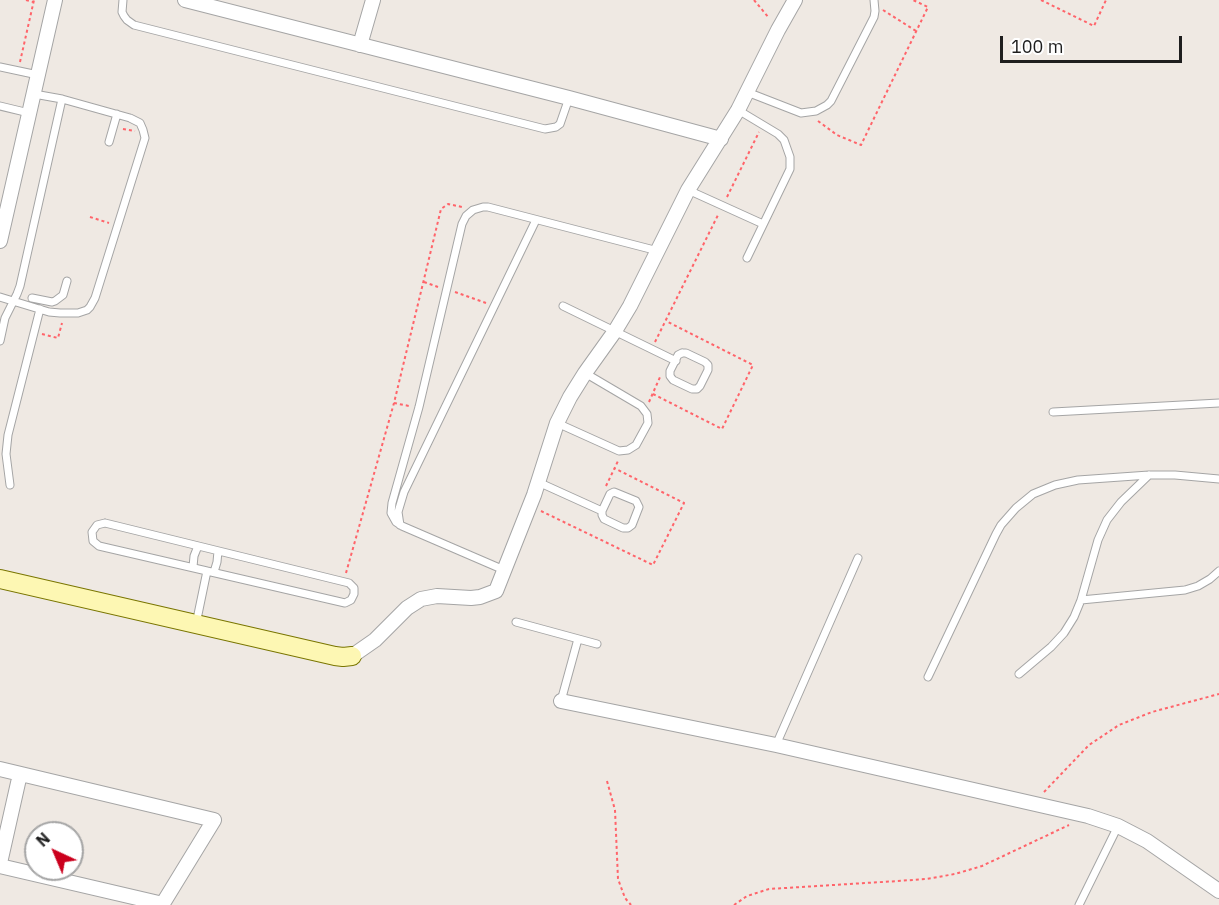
<!DOCTYPE html>
<html>
<head>
<meta charset="utf-8">
<style>
	body { margin:0 }
	#map { position:relative; width:1219px; height:905px; overflow:hidden; background:#efe9e3; font-family:"IBM Plex Sans",sans-serif }
	canvas { display:block }
	.north { position:absolute; left:24px; top:821px; width:60px; height:60px; box-sizing:border-box; background:#fff; border:2px solid #a5a5a5; border-radius:50%; rotate:316deg; font-size:16px; font-weight:700; line-height:24px; text-align:center; color:#1e1e1e }
	.north::after { content:''; display:block; margin:auto; width:21px; height:27px; background:#cb001d; clip-path:polygon(50% 0,100% 100%,50% 72%,0 100%) }
	.scale { position:absolute; left:1000px; top:36px; width:182px; height:27px; box-sizing:border-box; border:3px solid #1e1e1e; border-top:0; padding-left:8px; font-size:18px; line-height:21px; white-space:nowrap; color:#1e1e1e; -webkit-text-stroke:4px #fff; paint-order:stroke }
</style>
</head>
<body>
<div id="map">
<canvas width="1219" height="905"></canvas>
<div class="north">N</div>
<div class="scale">100 m</div>
</div>
<script>
const g = document.querySelector('canvas').getContext('2d');
g.lineJoin = 'round';
const toPath = rows => new Path2D(rows.map(r => 'M' + r).join(''));
function trace(path, color, width, dash) { g.strokeStyle = color; g.lineWidth = width; g.lineCap = dash ? 'butt' : 'round'; g.setLineDash(dash || []); g.stroke(path); }
const lane = toPath([
	[123,0,122,12,124,16,127,20,134,25,545,129,556,127,560,124,569,98],
	[0,67,38,75],
	[747,92,801,113,816,111,827,105,831,101,874,17,875,11,874,0],
	[0,106,29,113],
	[738,110,778,134,784,140,790,157,790,169,747,258],
	[109,142,117,114],
	[688,190,763,224],
	[0,297,49,312,60,313,78,313,87,310,90,307,95,298,145,138,143,130,140,123,130,118,62,99,34,94],
	[32,298,52,302,55,301,63,295,67,281],
	[563,306,676,361],
	[0,341,5,318,17,294,20,286,62,99],
	[682,353,686,353,705,362,708,365,708,370,700,386,697,389,692,389,673,380,670,376,670,371,678,355,682,353],
	[1053,412,1219,403],
	[557,423,619,451,628,450,636,445,648,423,647,414,641,406,585,373],
	[538,482,602,511,602,515,604,519,623,528,628,528,632,525,639,507,636,501,614,492,610,494,602,511],
	[10,485,6,454,8,435,40,309],
	[105,523,349,583,354,588,354,594,351,600,345,603,99,546,93,541,92,532,97,525,105,523],
	[400,525,398,512,404,492,536,220],
	[193,567,194,556,198,546],
	[504,570,402,526,396,522,391,513,392,503,419,407,462,224,466,216,473,210,483,207,488,207,658,251],
	[214,572,217,562,218,551],
	[1081,600,1185,590,1198,586,1210,579,1219,571],
	[516,622,597,644],
	[196,624,207,571],
	[1019,674,1051,647,1064,633,1074,617,1081,600,1098,540,1107,520,1121,502,1149,475],
	[928,677,996,534,1001,525,1016,508,1033,494,1055,485,1078,480,1149,475,1175,475,1219,479],
	[561,701,578,639],
	[776,745,858,558],
	[1079,905,1118,826]
]);
const street = toPath([
	[185,0,569,98,721,139],
	[360,45,373,0],
	[0,241,55,0],
	[352,656,375,640,407,608,421,599,437,596,471,598,480,597,496,591,534,495,557,423,570,397,585,373,615,331,630,306,688,190,738,110,778,30,795,0],
	[561,701,776,745,1088,816,1118,826,1147,841,1219,891],
	[0,769,214,820,162,905],
	[0,863,20,774],
	[0,866,163,904]
]);
const secondary = toPath([
	[0,579,335,656,343,657,352,656]
]);
trace(lane, '#a5a5a5', 9);
trace(street, '#a5a5a5', 16);
trace(secondary, '#797500', 20);
trace(toPath([
	[26,0,33,2],
	[754,0,769,18],
	[1041,0,1094,26,1106,0],
	[883,10,916,31],
	[20,62,34,0],
	[818,121,837,135,861,145,928,7,913,0],
	[123,129,135,131],
	[727,197,759,132],
	[90,217,109,223],
	[424,282,438,287],
	[455,292,486,303],
	[42,334,58,338,62,323],
	[655,342,719,213],
	[653,394,722,429,753,365,666,321],
	[649,402,660,377],
	[394,403,409,406],
	[606,486,618,461],
	[541,511,653,565,684,503,614,468],
	[346,573,394,403,441,209,448,204,462,207],
	[607,781,615,810,618,879,625,898,631,905],
	[1044,792,1089,745,1119,725,1152,712,1219,694],
	[734,905,747,896,769,889,898,881,926,879,955,874,982,866,1069,825]
]), '#ff646a', 2, [3, 3]);
trace(lane, '#fff', 7);
trace(street, '#fff', 14);
trace(secondary, '#fdf7b3', 18);
</script>
</body>
</html>
